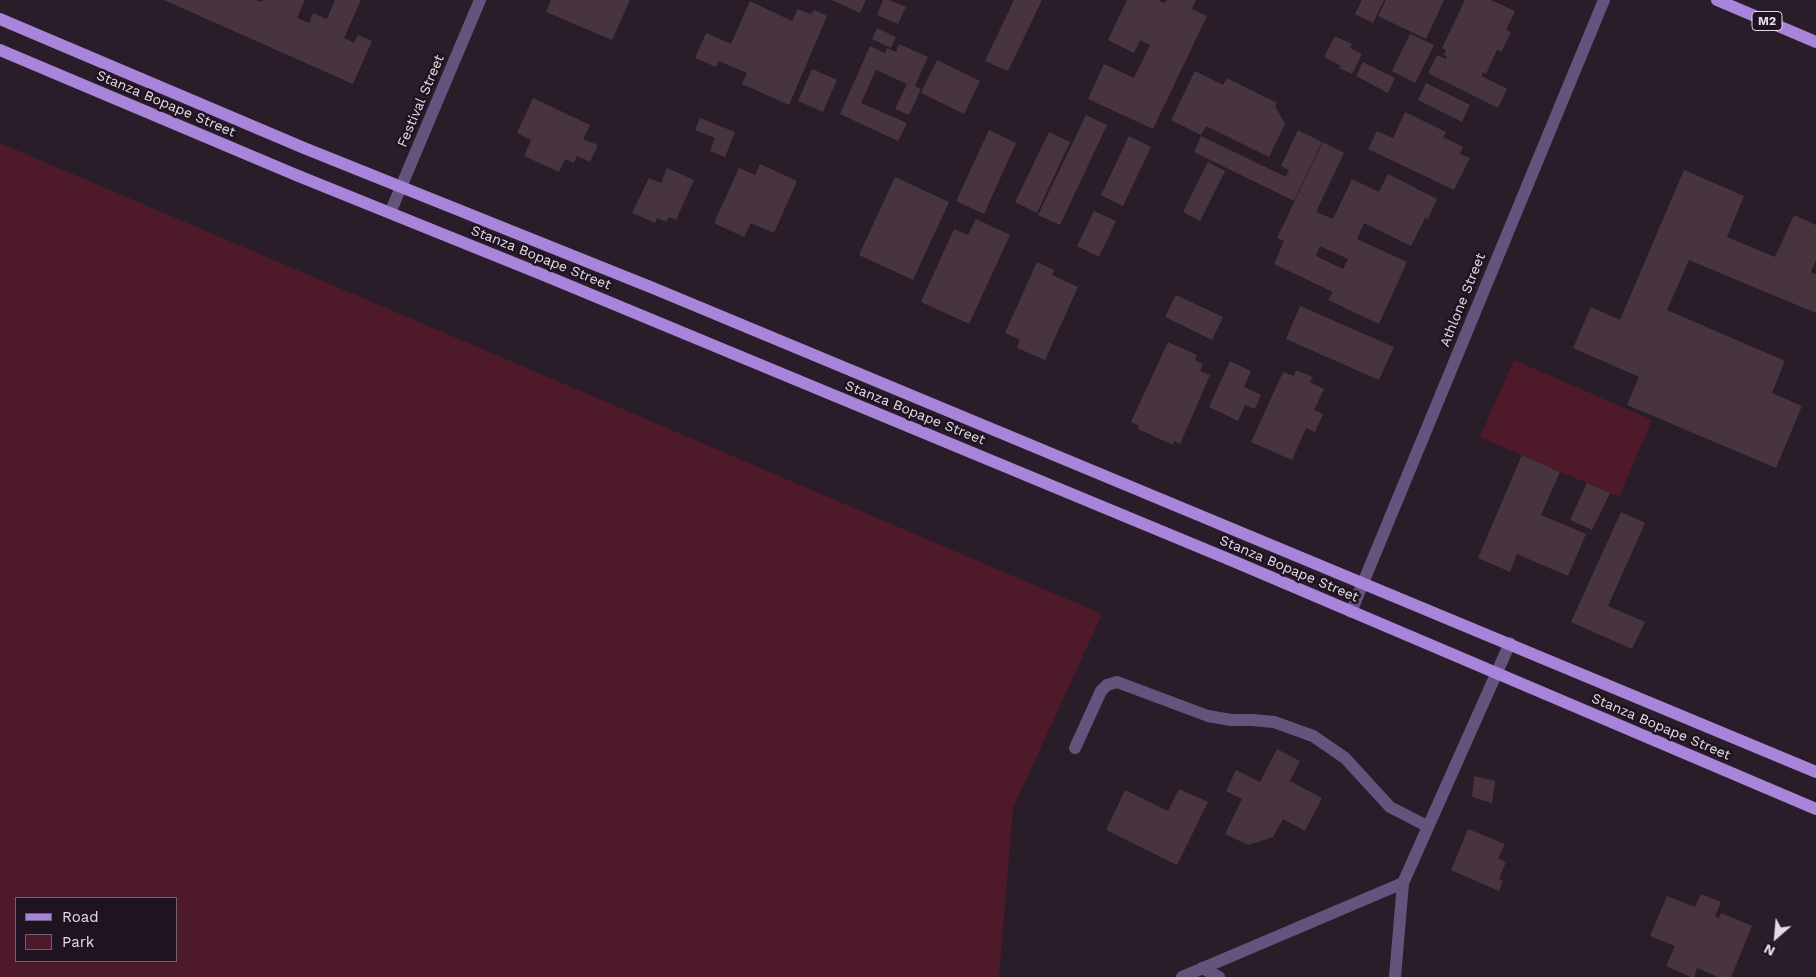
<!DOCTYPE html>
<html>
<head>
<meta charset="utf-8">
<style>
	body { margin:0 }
	#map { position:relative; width:1816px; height:977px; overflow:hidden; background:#291d2a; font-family:"Work Sans",sans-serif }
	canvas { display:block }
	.legend { position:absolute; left:15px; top:897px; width:162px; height:65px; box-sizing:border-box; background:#1f1321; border:1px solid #6e636f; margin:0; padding:6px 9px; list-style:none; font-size:15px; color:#e4dce5 }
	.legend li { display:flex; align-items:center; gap:10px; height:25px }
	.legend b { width:25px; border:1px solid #6e636f }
	.north { position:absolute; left:1751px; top:912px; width:50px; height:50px; -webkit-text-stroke:4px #1f1321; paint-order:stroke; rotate:207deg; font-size:14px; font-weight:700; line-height:20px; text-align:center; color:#e4dce5 }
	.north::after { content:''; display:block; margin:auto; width:18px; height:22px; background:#e4dce5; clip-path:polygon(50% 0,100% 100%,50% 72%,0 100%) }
</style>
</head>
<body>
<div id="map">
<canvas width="1816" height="977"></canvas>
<ul class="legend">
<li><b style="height:6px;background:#a884da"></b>Road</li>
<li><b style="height:14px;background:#4e1a29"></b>Park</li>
</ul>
<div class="north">N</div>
</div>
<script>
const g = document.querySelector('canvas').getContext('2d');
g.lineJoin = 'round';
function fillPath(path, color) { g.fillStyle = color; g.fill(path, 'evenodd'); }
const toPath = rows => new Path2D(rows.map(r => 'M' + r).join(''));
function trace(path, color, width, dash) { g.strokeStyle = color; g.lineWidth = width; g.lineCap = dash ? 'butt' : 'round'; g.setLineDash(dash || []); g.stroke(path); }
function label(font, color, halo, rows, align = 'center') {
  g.font = font + ' "Work Sans",sans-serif'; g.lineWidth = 5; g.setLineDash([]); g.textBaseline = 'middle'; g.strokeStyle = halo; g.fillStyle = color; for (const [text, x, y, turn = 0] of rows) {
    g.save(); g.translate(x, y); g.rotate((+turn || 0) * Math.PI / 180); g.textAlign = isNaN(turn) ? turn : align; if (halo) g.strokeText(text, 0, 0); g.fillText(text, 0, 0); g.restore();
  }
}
fillPath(toPath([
	[0,143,1102,614,1013,808,999,977,0,977],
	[176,898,176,961,16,961,16,898],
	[1514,360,1652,420,1619,497,1480,437]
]), '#4e1a29');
fillPath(toPath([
	[164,0,256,0,262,2,263,0,305,0,297,18,309,23,313,13,327,19,335,0,361,0,344,38,354,43,358,35,372,41,353,84],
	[551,0,630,0,612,40,546,12],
	[832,0,866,0,860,13],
	[883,0,889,0,906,7,898,24,877,15],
	[1014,0,1042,0,1008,71,985,61],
	[1127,0,1158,0,1165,3,1167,0,1196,0,1192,9,1207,16,1153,129,1088,99,1104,64,1134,78,1150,45,1140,40,1134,53,1108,40],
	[1362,0,1384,0,1373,23,1355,14],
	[1386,0,1444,0,1426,39,1378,16],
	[1465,0,1491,0,1515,11,1506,30,1511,32,1501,52,1497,50,1486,74,1483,72,1482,76,1507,89,1498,108,1428,73,1437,55,1446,59,1447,57,1444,55,1446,50,1442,48],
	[750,1,792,21,798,9,810,14,815,10,827,16,789,105,742,84,747,73,719,61,716,67,695,58,706,33,731,44],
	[877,28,896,37,891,48,872,39],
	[1410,34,1434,45,1415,83,1392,71],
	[1335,36,1352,44,1350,48,1362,54,1352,74,1339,68,1341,66,1324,57],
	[899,44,928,57,915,86,921,89,909,115,895,109,907,84,876,70,861,103,907,123,898,141,840,114,870,46,885,53,887,48,896,52],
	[937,60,980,81,964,114,921,93],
	[1363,62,1395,78,1388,93,1356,76],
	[812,69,837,80,823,112,798,101],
	[1195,71,1223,85,1227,78,1277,103,1275,106,1285,124,1269,157,1206,126,1201,135,1171,120],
	[1426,83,1470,105,1462,122,1418,100],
	[533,98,590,125,583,139,598,145,590,162,577,156,574,163,565,159,559,172,524,156,531,140,517,133],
	[1405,112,1446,132,1443,137,1463,147,1460,154,1470,158,1454,190,1368,149,1377,131,1393,138],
	[1086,115,1107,125,1060,225,1038,215],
	[700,118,735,132,725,157,710,151,715,138,695,130],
	[989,130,1016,143,984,214,956,201],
	[1298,130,1322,142,1294,201,1194,152,1201,136,1286,177,1289,170,1281,166],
	[1049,132,1070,142,1037,213,1015,202],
	[1129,136,1151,147,1123,206,1101,195],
	[1323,142,1344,153,1316,212,1333,219,1352,179,1379,192,1388,174,1437,199,1428,219,1425,218,1411,246,1364,223,1357,239,1407,262,1379,324,1328,300,1333,292,1274,264,1284,241,1277,238],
	[1320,246,1348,259,1343,269,1316,256],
	[1208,162,1225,171,1200,221,1183,212],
	[760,164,797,181,774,233,751,223,744,237,714,223,739,168,755,175],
	[667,168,694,180,676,220,669,217,666,222,657,218,655,223,632,213,649,178,661,183],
	[1684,170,1744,196,1727,237,1775,257,1794,215,1816,225,1816,260,1811,272,1816,274,1816,313,1689,260,1667,310,1785,361,1772,393,1802,406,1776,468,1627,405,1639,377,1573,348,1591,307,1620,320],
	[895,177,949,202,913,280,859,255],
	[1094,211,1116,221,1099,257,1077,246],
	[976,219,1010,235,969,324,921,302,954,229,968,235],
	[1037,262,1054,270,1052,275,1078,287,1045,360,1017,348,1020,340,1005,333],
	[1176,295,1223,317,1212,340,1165,317],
	[1300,306,1394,347,1379,380,1286,339],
	[1168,342,1197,355,1195,360,1203,364,1200,371,1210,375,1180,444,1174,441,1173,445,1138,429,1139,426,1131,422],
	[1230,361,1251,371,1244,387,1261,395,1255,409,1245,405,1238,421,1209,407],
	[1296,370,1313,377,1310,382,1324,389,1314,410,1323,414,1315,432,1306,428,1292,460,1251,442,1283,372,1294,376],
	[1522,455,1560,472,1541,515,1586,534,1568,576,1517,554,1510,572,1478,558],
	[1587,483,1610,493,1592,530,1570,520],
	[1621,512,1645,523,1608,606,1645,622,1632,649,1571,622],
	[1277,749,1300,761,1290,781,1322,798,1305,831,1283,819,1273,837,1248,845,1225,834,1242,799,1226,791,1236,770,1260,782],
	[1474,776,1495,781,1492,803,1472,797],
	[1179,789,1208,802,1177,865,1106,830,1125,790,1168,811],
	[1468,829,1505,844,1498,858,1506,862,1499,879,1503,881,1499,891,1451,870],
	[1701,894,1721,902,1715,916,1719,918,1721,913,1752,926,1731,977,1718,977,1697,968,1694,977,1691,977,1666,966,1675,946,1650,936,1667,896,1695,907]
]), '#47343f');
trace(toPath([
	[390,213,480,0],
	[1351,612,1604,0],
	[1075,748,1101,691,1107,685,1117,682,1208,716,1231,720,1252,720,1274,722,1313,736,1345,758,1390,807,1427,826],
	[1202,968,1219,977],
	[1182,977,1403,883],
	[1395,977,1403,883,1510,643]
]), '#64547d', 12);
trace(toPath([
	[1717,0,1816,42],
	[0,19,304,148,653,288,1816,772],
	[0,50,296,175,546,276,1233,561,1816,809]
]), '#a884da', 12);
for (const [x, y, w] of [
	[1767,21,30]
]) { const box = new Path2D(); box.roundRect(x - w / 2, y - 9.5, w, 19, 4); g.fillStyle = '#1f1321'; g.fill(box); trace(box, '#e4dce5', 1); }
label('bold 12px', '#e4dce5', null, [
	["M2",1767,21]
]);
label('14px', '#e4dce5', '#1f1321', [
	["Festival Street",421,101,-67],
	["Stanza Bopape Street",166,104,23],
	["Stanza Bopape Street",541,258,22],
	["Athlone Street",1463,300,-68],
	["Stanza Bopape Street",915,413,22],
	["Stanza Bopape Street",1289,569,23],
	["Stanza Bopape Street",1661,727,23]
]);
</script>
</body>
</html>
